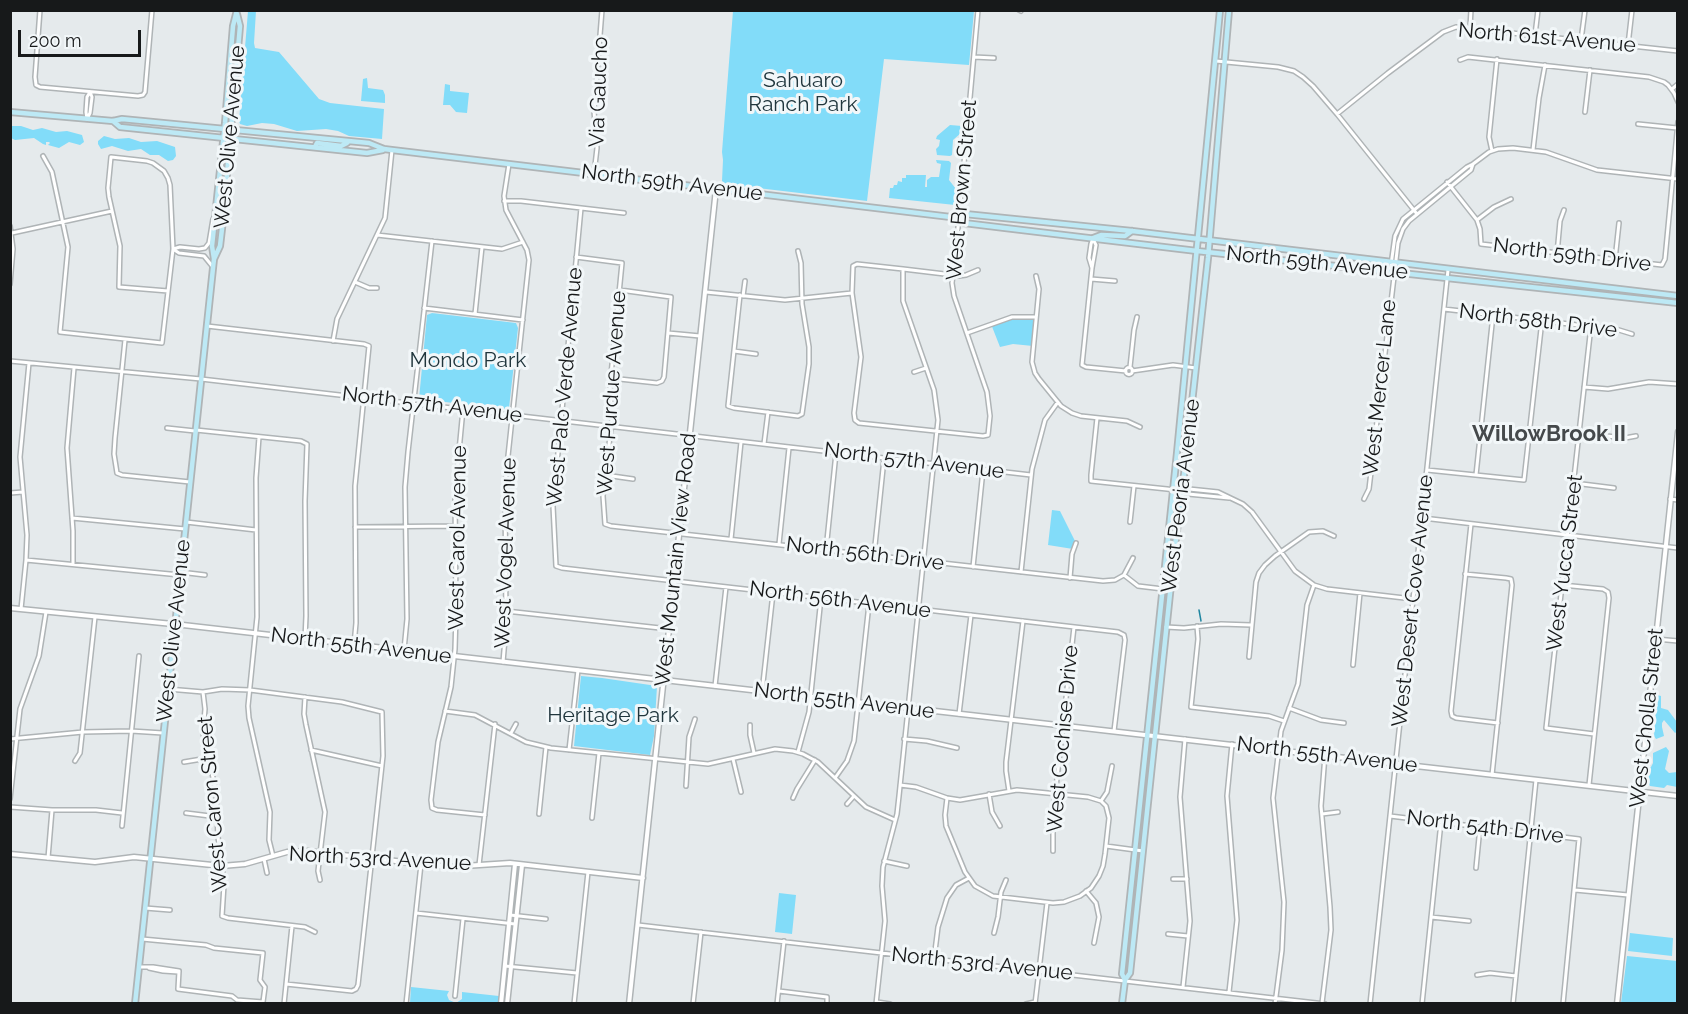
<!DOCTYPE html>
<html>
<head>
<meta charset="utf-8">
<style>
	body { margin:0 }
	#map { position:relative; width:1688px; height:1014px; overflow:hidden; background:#e5eaec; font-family:Raleway,sans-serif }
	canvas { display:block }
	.frame { position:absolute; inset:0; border:12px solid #17191a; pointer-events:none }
	.scale { position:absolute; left:18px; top:30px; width:123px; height:27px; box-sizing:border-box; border:3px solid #17191a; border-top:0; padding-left:8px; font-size:18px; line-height:21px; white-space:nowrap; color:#17191a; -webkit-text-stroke:4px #f2f7f9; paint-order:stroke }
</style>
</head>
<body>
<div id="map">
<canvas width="1688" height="1014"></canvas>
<div class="frame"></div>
<div class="scale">200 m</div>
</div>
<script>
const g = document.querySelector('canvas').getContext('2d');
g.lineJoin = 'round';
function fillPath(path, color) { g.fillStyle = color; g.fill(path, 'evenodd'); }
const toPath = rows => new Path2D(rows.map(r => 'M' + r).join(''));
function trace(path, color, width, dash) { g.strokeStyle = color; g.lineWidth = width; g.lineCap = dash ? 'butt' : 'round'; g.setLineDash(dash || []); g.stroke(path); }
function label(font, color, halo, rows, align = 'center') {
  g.font = font + ' Raleway,sans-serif'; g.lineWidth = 6; g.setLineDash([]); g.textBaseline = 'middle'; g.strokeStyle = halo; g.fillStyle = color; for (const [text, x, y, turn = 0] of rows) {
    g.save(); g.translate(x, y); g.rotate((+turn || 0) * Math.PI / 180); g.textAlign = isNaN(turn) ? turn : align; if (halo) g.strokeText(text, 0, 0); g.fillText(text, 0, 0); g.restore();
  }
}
fillPath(toPath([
	[248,11,256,11,254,43,255,48,279,52,319,99,330,103,384,109,382,139,349,136,338,131,326,129,297,131,274,124,262,123,247,126,240,124,239,121],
	[733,11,974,11,969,65,884,59,867,201,724,184,722,181,723,160,722,152],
	[367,78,368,88,383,90,385,95,385,103,361,101,363,79],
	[445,84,450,85,450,91,469,93,467,113,456,112,450,105,443,105],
	[950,125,962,126,961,133,953,140,952,155,950,156,937,155,936,149,939,146,940,140,936,139,937,136],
	[11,126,21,126,33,130,42,128,56,132,67,131,82,135,84,142,80,145,69,142,59,148,48,145,50,143,49,142,46,142,46,145,43,144,34,138,15,140,11,138],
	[104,136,115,139,129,138,141,142,157,141,175,147,176,156,173,160,168,161,159,155,150,155,141,149,128,151,112,146,101,149,98,144,98,141],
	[936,160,949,161,951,163,949,180,956,189,955,205,889,198,890,188,893,188,894,185,897,185,898,181,902,182,902,178,906,178,906,175,926,175,925,187,927,187,927,180,931,177,939,177,941,164,937,163],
	[432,313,516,323,518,328,509,408,506,409,419,399,427,315],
	[1012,317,1036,317,1033,346,1013,344,1000,347,991,324],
	[1052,510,1060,511,1076,543,1073,549,1048,545],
	[581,676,602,678,657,686,654,736,650,755,574,746],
	[1657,695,1661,696,1661,708,1668,710,1677,722,1678,731,1675,733,1664,720,1662,723,1662,727,1664,736,1656,739,1654,736],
	[1666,747,1669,751,1665,769,1669,773,1677,772,1677,787,1667,785,1664,788,1650,786,1647,781,1648,767,1651,767,1653,763,1653,753],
	[779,893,796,895,792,934,775,932],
	[1630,933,1673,938,1672,956,1628,951],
	[1627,956,1677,961,1677,1003,1621,1003],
	[411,987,449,991,447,995,449,1000,456,1003,462,999,462,992,499,996,499,1003,410,1003]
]), '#82dcf9');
trace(toPath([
	[1199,610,1201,621]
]), '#1f85a0', 1.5);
const minor = toPath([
	[40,10,35,77,36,85,40,87,138,96,143,95,145,92,152,10],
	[978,10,959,218,953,275,952,283,954,296,987,392,990,416,988,435,983,436,859,423,855,420,854,413,861,357,852,293,853,266,857,264,903,269,953,275,959,276,966,275,978,270],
	[1019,10,1021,11],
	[1470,27,1471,10],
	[1535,35,1538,10],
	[1581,40,1585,10],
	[1628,45,1632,10],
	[974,57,994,58],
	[1460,60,1468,57,1649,77,1664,82,1668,85,1674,93,1678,102],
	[1216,61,1278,67,1294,71,1303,77,1313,86,1337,114,1417,214],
	[1672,89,1678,84],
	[1585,112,1590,70],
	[1337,114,1388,73,1443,32,1456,27,1678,51],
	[87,119,90,113,92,97,90,92],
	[87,119,86,112,87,97,90,92],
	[1638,124,1677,128],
	[1533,150,1539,98,1545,65],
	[1492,151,1489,137,1497,59],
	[43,156,52,172,68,247,60,332,162,343,173,249,170,185,168,178,164,171,153,163,147,161,111,157,108,188,109,197,120,246,119,287,168,291],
	[594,174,597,148,594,111,602,10],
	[1447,182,1477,220,1480,229,1481,244,1662,265,1665,259,1678,122],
	[504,201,521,201,624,213],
	[581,208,553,506,556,566,562,568,1118,632,1124,635,1125,640,1114,731],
	[1477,220,1494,207,1511,199],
	[10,226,13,249,10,284],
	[12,233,112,211],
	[377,235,502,249,523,242],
	[1093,239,1096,245,1092,268,1082,365,1086,367,1126,371],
	[173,249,180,247,199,249,205,248,209,243,213,219],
	[173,249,179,253,204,256,213,267],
	[1557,254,1560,221,1564,210],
	[576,257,622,263,610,385,612,419,603,496,605,524,611,526,1103,581,1115,580,1124,575,1133,558],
	[1615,260,1619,223],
	[1092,268,1089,258,1091,244,1093,238],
	[1390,272,1395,236,1403,219,1467,167,1473,164,1489,152,1498,149,1513,148,1546,152,1597,170,1678,179],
	[1036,276,1039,289,1032,362,1035,373,1039,379,1061,406,1072,413,1081,416,1127,421,1140,427],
	[1091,279,1115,281],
	[355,282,369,288,377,288],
	[706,292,785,300,852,293],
	[740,295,728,406,734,408,798,416,802,414,809,364,809,347,802,304,801,263,798,251],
	[743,296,745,281],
	[424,308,523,320],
	[1444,309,1619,330,1632,334],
	[475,314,482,247],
	[207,326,364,344,369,346,355,486,356,623,354,645],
	[1591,326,1546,728,1594,734],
	[668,333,700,336],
	[967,333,1012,317,1036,317],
	[125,340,115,438,114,454,117,473,122,475,190,482],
	[333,341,337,319,385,218,392,150],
	[734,351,756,354],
	[10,361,201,379,1031,475],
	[1130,367,1134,330,1137,317],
	'1125.5 371a3.5 3.5 0 1 1 7 0a3.5 3.5 0 1 1-7 0Z',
	[1132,371,1173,365,1196,368],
	[914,372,926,368],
	[610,378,657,383,662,381,664,377,671,297,620,290],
	[1584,387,1608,389,1649,382,1678,384],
	[463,409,455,493,456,615,455,649,451,687,438,742,431,800,432,808,437,810,485,815],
	[1097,418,1091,475,1091,481,1167,489,1182,491,1188,494,1229,498],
	[167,428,195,431],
	[196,430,301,441,307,444,305,501,306,616,305,639],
	[1579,433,1625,438,1636,436],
	[259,437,256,478,257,617,248,706,249,718,270,812,269,840,273,856],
	[764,444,768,412],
	[1427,470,1524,480,1542,320],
	[605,475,633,479],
	[1476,475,1493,315],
	[1574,483,1614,488],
	[1182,491,1189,489,1218,492,1243,504,1252,512,1295,571,1314,585,1327,589,1413,599],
	[10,493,23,492],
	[1364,499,1369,489,1398,243,1403,229,1409,221,1471,170,1473,164],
	[1670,499,1678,500],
	[72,518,185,529],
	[1423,518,1678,548],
	[186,522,256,530],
	[1130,522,1134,486],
	[1471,524,1451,711,1452,716,1456,718,1498,723],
	[355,527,455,526],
	[731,539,741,442],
	[779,544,789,448],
	[826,550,836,453],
	[874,555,884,459],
	[26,560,180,575],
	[73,564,73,531,67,448,74,368],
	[973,567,983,470],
	[180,572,205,575],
	[1021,572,1032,469,1045,420,1058,402],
	[1465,574,1506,578,1511,579,1512,585,1492,775],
	[1124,575,1138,586,1163,589],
	[1070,578,1072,554,1076,543],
	[1562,585,1603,589,1608,592,1609,598,1589,785],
	[21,609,26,560,27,535,20,457,29,363],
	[506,611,669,629],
	[1197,626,1198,639,1191,707,1269,716,1284,721],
	[1166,627,1184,628,1221,624,1251,625],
	[1656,639,1678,641],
	[404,650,407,619,405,487,408,452,432,241],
	[1249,657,1256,582,1259,573,1265,565,1275,556,1309,532,1323,531,1334,536],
	[503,662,506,627,505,484,529,260,527,250,506,210,504,196,509,164],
	[1353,665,1360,593],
	[715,686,726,587],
	[168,689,203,692,222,689,250,690,342,702,382,712,383,756,358,985,356,989,352,991,286,984],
	[203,692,205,709,203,733,216,791,218,837,222,866,224,885,222,916,228,918,305,927,315,932],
	[762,692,773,593],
	[305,697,304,714,306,725,325,812,318,871,320,880],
	[1289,708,1321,720,1344,723],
	[445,711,475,715,526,742,551,748,708,764,775,749,793,751,803,754,818,762,866,807,895,820],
	[959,714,971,615],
	[750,725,750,735,754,753],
	[511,733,516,724],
	[10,739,83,732,131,731,163,733],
	[904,739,927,741,957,748],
	[311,750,382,766],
	[569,750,578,670],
	[798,752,809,712,821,598],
	[733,759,741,792],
	[75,761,80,753,95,617],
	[184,762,208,758],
	[835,778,847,761,854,741,869,604],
	[900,785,916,787,947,798,960,800,1017,790,1088,797,1101,801],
	[686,786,689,737,695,719],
	[1009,791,1006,771,1006,762,1023,621],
	[989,794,992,812,1000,826],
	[793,798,797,789,815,760],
	[947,798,945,815,946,826,965,872,975,886,993,896,1053,903,1064,902,1080,896,1091,888,1099,876,1103,866,1105,854,1109,818,1106,806,1101,801],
	[10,799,20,709,39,656,46,612],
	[1101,801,1107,792,1112,766],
	[847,804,854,796],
	[10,807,52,810,96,810,122,813],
	[186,813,218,817],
	[539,814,546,747],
	[1322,814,1338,812],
	[1390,816,1579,839,1563,1004],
	[592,818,599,753],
	[122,826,139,656],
	[1106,846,1143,851],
	[1053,851,1053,814,1074,627],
	[48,858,52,810],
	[264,859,267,873],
	[884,861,907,866],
	[479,865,495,724],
	[1476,868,1480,827],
	[1173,879,1187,879],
	[1575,890,1628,895],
	[1086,891,1096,903,1099,917,1094,943],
	[145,908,170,910],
	[416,913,515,924],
	[510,915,546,919],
	[1431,917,1469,921],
	[638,925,1325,1004],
	[994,933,998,917,1001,892,1006,880],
	[1168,934,1188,936],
	[142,939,206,945,214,948,263,953,260,980,265,987,263,1002,237,1000,232,996,178,989,179,971],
	[934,959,938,927,947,898,956,885,969,878],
	[505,966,577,973],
	[139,967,153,967,179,971],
	[149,968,163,971,178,972],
	[1477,975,1490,973,1516,976],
	[1183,987,1190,921,1180,797,1185,739],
	[779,991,827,997,827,1004],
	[1229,992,1237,920,1227,796,1232,744],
	[455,996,463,919],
	[877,1002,890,1004],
	[1322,1003,1331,930,1330,907,1321,806,1325,755],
	[284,1004,292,926],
	[406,1004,421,864],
	[574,1004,588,872],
	[693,1004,701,932],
	[777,1004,784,941],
	[876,1004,885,921,882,886,883,867,897,814,899,796,938,420,934,390,903,301,903,269],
	[1026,1004,1035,1002],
	[1035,1004,1047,903],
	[1275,1004,1282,950,1284,902,1273,798,1281,731,1298,684,1307,605,1314,585],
	[1370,1004,1448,270],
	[1422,1004,1441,822],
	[1513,1004,1536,780]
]);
const tertiary = toPath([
	[10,608,183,625,1678,796],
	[10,854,95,862,134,857,222,866,245,864,287,852,307,851,449,867,510,863,643,878],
	[501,1004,515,864],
	[507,1004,522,865],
	[629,1004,716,189],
	[1617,1004,1678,432]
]);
const secondary = toPath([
	[10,112,113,121,122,119,369,143,384,149,392,150,959,218,965,214,1132,231,1678,296],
	[113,121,120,127,367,153,383,150],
	[315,147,317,143,341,146,347,143],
	[959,218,964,223,1005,228,1197,251,1678,303],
	[1093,238,1101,235,1125,236,1132,231],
	[214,259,212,246,225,123,233,26,237,10],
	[1125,980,1130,973,1175,546,1183,484,1208,258,1229,10],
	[135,1004,213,268,214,259,220,246,223,220,240,26,237,14],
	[1122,1004,1125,980,1122,974,1177,453,1220,10]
]);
trace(minor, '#afb4b6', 6);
trace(tertiary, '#afb4b6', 7);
trace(secondary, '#afb4b6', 8);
trace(minor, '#fff', 3);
trace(tertiary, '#fff', 4);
trace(secondary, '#bde9f5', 4.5);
label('21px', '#17191a', '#f2f7f9', [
	["North 61st Avenue",1547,38,5],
	["Via Gaucho",599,92,-88],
	["West Olive Avenue",230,137,-85],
	["North 59th Avenue",672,183,7],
	["West Brown Street",962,190,-85],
	["North 59th Drive",1572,255,7],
	["North 59th Avenue",1317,263,6],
	["North 58th Drive",1538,321,7],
	["West Palo Verde Avenue",565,387,-85],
	["West Mercer Lane",1380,388,-84],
	["West Purdue Avenue",612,393,-86],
	["North 57th Avenue",432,405,7],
	["North 57th Avenue",914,461,7],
	["West Peoria Avenue",1181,496,-83],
	["West Carol Avenue",458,538,-89],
	["West Vogel Avenue",506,553,-88],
	["North 56th Drive",865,554,7],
	["West Mountain View Road",676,560,-84],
	["West Yucca Street",1565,563,-83],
	["North 56th Avenue",840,600,7],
	["West Desert Cove Avenue",1413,601,-84],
	["West Olive Avenue",174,631,-84],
	["North 55th Avenue",361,646,7],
	["North 55th Avenue",844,701,7],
	["West Cholla Street",1647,718,-84],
	["West Cochise Drive",1063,739,-85],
	["North 55th Avenue",1327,755,7],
	["West Caron Street",213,804,-95],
	["North 54th Drive",1485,827,7],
	["North 53rd Avenue",380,859,3],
	["North 53rd Avenue",982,964,6]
]);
label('21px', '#20363d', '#f2f7f9', [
	["Sahuaro",803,81],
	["Ranch Park",803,105],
	["Mondo Park",468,361],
	["Heritage Park",613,716]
]);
label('bold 22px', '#45494b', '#f2f7f9', [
	["WillowBrook II",1549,434]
]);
</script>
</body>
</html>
